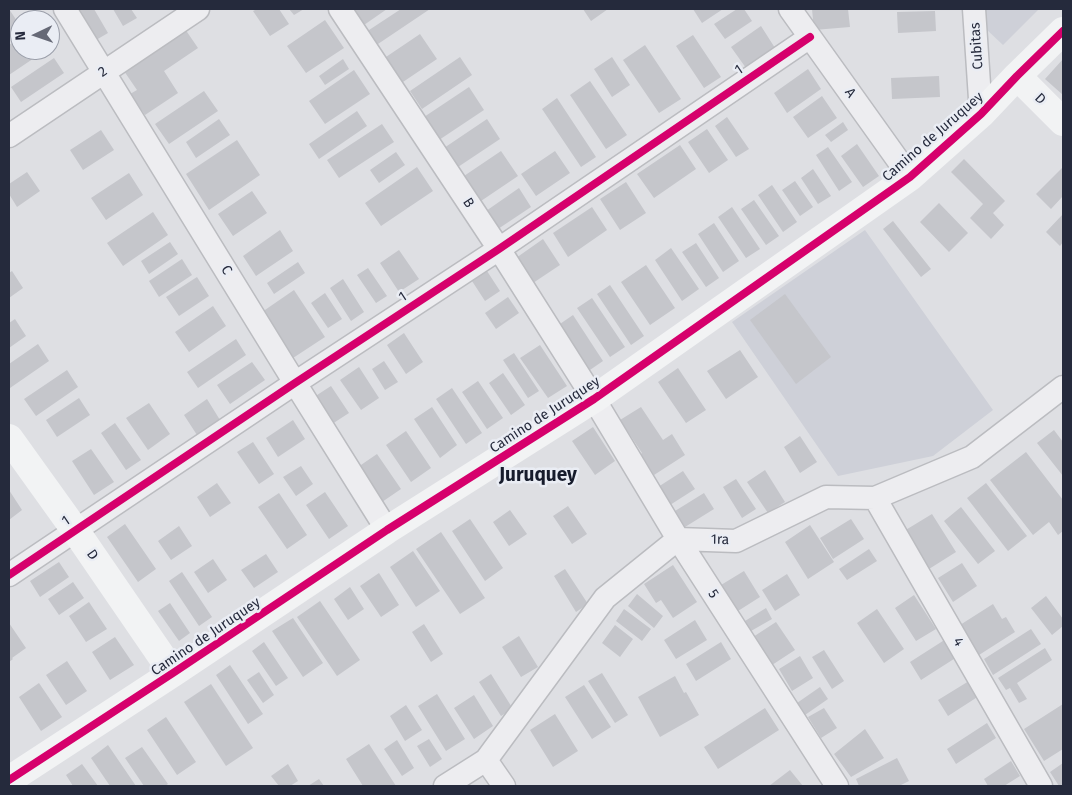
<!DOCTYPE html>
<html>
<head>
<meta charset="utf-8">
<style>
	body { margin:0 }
	#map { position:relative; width:1072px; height:795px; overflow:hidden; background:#dedfe3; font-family:"Fira Sans",sans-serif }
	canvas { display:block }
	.frame { position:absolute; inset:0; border:10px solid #252a3c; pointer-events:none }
	.north { position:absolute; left:10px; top:10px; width:50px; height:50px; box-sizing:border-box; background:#eaedf4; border:1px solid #9b9faa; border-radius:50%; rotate:267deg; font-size:14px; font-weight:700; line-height:20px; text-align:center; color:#252a3c }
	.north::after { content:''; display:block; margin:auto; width:18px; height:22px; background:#666976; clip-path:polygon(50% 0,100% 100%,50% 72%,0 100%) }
</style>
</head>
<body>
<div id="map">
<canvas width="1072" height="795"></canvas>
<div class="frame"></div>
<div class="north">N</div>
</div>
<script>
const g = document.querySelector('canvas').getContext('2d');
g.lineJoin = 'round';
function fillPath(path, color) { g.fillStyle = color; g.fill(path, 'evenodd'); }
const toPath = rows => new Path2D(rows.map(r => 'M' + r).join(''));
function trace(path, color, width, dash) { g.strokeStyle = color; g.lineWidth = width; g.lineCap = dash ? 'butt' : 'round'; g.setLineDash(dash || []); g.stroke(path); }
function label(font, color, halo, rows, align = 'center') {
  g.font = font + ' "Fira Sans",sans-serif'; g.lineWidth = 5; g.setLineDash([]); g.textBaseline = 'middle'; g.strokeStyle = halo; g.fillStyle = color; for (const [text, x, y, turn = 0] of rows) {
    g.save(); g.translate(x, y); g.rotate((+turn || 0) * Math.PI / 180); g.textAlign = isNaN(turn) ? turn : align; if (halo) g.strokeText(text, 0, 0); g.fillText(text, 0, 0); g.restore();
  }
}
fillPath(toPath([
	[985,9,1039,9,1003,45,986,29],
	[865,230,993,410,933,456,838,476,732,322]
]), '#ced0d8');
fillPath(toPath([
	[9,9,19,24,9,31],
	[78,9,94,9,108,33,96,40],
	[113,9,131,9,137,18,123,26],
	[257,9,279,9,289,24,270,36,253,11],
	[289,9,304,9,294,15],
	[353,9,387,9,364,25],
	[401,9,430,9,375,46,366,32],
	[583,9,608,9,591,21],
	[693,9,723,9,702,23],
	[737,9,744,9,752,21,725,39,714,24],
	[812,9,848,9,850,27,814,30],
	[935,11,936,31,898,33,897,12],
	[325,20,344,48,306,73,287,46],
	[761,26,775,48,746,68,731,47],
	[185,29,198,48,164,71,178,93,145,115,130,94,137,90,124,71],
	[420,34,437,59,400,84,383,59],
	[693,35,721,77,704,88,676,46],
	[20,38,20,50,46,50,9,75,9,45],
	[645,45,681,99,659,113,623,60],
	[460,57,472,75,422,109,410,91],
	[612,57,630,85,612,97,594,69],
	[54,58,64,73,21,102,11,87],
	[343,59,349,69,325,85,319,76],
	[1063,59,1063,95,1045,79],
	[808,69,821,89,787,113,774,93],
	[354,70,370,94,325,124,309,101],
	[939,76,940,97,892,99,891,78],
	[590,81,627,135,606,149,570,95],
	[469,87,484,110,439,140,424,117],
	[204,91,218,111,169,144,155,124],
	[822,96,837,118,808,138,793,117],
	[557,98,596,157,581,167,542,109],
	[357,111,367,126,319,159,309,144],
	[727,117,749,149,736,157,715,126],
	[219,119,230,135,196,158,186,142],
	[487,119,500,139,458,167,444,148],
	[843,122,848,130,831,142,825,135],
	[382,124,394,142,339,178,327,160],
	[707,129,728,160,709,173,688,142],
	[101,130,114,150,83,170,70,150],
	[237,140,260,175,209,210,186,174],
	[857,144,879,176,863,187,841,156],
	[680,145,696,169,654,198,637,174],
	[828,147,852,182,839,191,816,155],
	[501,151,518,176,481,201,464,176],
	[555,151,570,173,536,196,521,174],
	[396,152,405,165,379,183,370,170],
	[964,159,1005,201,993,213,1004,225,991,239,970,218,983,204,951,172],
	[417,167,433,191,381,226,365,203],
	[1063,167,1063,196,1051,209,1036,194],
	[813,169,831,196,818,204,801,178],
	[27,172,40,191,17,207,9,194,9,184],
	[129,173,143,195,106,220,91,198],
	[795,181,813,207,800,216,782,190],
	[626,182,646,213,620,230,600,199],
	[772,185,797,222,783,232,758,195],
	[519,188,531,207,498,229,486,211],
	[252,191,267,213,233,236,218,214],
	[754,200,779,236,766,245,741,209],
	[939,203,968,233,949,252,920,222],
	[592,207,607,230,568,257,553,233],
	[732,207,760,249,746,258,718,217],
	[153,212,168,235,123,266,107,243],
	[1063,214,1063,242,1060,246,1046,232],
	[893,221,931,269,921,277,883,229],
	[714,223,739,261,723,272,698,234],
	[280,230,293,251,256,276,243,256],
	[543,239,560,265,533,283,516,258],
	[170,242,178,254,149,274,141,261],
	[696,243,719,278,706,287,682,252],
	[671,248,699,289,682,301,655,260],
	[399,250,419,279,399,292,380,263],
	[182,259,192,275,159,297,149,281],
	[298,262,305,273,274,294,267,283],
	[646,265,675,308,650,325,621,282],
	[368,268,387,296,376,303,357,275],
	[12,271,23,288,9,298,9,273],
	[487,271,500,291,485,301,472,281],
	[197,277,209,296,179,316,166,297],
	[343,279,364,312,351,321,330,288],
	[610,285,644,336,631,345,597,294],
	[294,290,325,337,293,358,262,312],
	[325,293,342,319,328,328,311,303],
	[785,294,831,357,796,384,750,320],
	[508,297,519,313,496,329,485,313],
	[592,298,625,347,610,357,577,308],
	[213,306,226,326,189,352,175,332],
	[573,315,603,361,587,372,557,326],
	[15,319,26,336,9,348,9,323],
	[404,333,423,362,406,374,387,345],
	[236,339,246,355,198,388,187,372],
	[38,344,49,361,10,388,9,386,9,364],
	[540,345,567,386,548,398,520,358],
	[740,350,758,377,726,399,707,371],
	[514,353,539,391,528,398,503,360],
	[384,361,398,382,385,390,372,369],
	[252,362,265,380,230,404,217,385],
	[359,367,379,398,361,410,340,380],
	[678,368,706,410,686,423,658,382],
	[67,370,78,387,36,416,24,399],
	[503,373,525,405,511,415,489,383],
	[478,381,503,418,487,429,462,392],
	[331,386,349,413,332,424,314,397],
	[452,388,482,433,466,444,436,399],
	[79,398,90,415,57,437,46,420],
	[207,399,220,420,197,435,184,415],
	[149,403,170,434,148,450,126,418],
	[432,407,457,445,440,458,414,419],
	[641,407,663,440,672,434,685,455,654,475,641,454,642,453,620,420],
	[293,420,305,439,278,457,266,438],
	[115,423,141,460,126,470,101,433],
	[593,427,615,461,595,475,572,441],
	[1054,430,1063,442,1063,476,1037,443],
	[406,431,431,468,411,482,386,445],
	[800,436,817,462,800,473,784,447],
	[253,442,274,474,259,484,237,452],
	[91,449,114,482,94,495,72,461],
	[1026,452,1063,500,1063,531,1058,535,1049,522,1033,535,990,480],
	[377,454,401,489,382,502,358,467],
	[301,466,313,484,296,496,283,477],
	[765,470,785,502,768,513,747,482],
	[683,471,695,489,670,505,658,487],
	[736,479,756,509,742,518,723,487],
	[217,483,231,503,210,517,197,497],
	[986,483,1027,536,1008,551,967,498],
	[9,490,22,510,9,520],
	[325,492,348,526,329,539,306,505],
	[279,493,307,535,287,549,258,507],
	[704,493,714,509,685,527,675,511],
	[568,506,587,534,572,544,553,516],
	[961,507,995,551,978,564,944,521],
	[510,510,527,534,509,546,493,522],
	[932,514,956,552,929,569,904,531],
	[470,519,503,568,485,581,452,531],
	[851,519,864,539,833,559,820,538],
	[125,524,156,569,138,582,107,537],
	[810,525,834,562,808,579,785,542],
	[179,526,192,546,171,560,158,541],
	[441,532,485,598,460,614,416,549],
	[869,549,877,561,847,580,839,569],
	[413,551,440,591,416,607,390,567],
	[266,554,278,572,254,588,241,570],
	[213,559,227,580,208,593,194,572],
	[59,562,69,577,40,597,30,581],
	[962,563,977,586,953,602,938,578],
	[673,565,697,602,673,618,661,600,656,603,644,584],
	[565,569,588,604,576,612,554,576],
	[744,571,760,597,738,611,721,585],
	[182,572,212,617,199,626,169,581],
	[379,573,399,605,381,617,360,586],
	[787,574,800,595,775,611,762,590],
	[73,582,84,598,59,615,48,599],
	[350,587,364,609,348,620,334,599],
	[637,594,663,616,654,628,628,606],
	[914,595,936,629,916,641,895,608],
	[1046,596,1063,619,1063,626,1052,635,1031,608],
	[320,601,360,660,337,676,297,617],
	[89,602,107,629,86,642,69,616],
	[170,603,190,633,179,641,158,611],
	[993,604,1002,619,1006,617,1015,632,979,655,960,625],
	[766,608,772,619,751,631,745,621],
	[624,609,651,629,642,641,616,621],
	[877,609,904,649,884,663,857,623],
	[293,618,323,663,303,677,272,631],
	[695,620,707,640,676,659,664,640],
	[776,622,795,650,772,665,753,637],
	[9,623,26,648,12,658,13,659,9,662],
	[424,624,443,654,431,662,412,632],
	[615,625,633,639,620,657,602,643],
	[1031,629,1041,644,993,675,984,659],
	[519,636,538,667,521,677,502,647],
	[115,637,134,665,110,680,92,652],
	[946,639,957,657,921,680,910,662],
	[264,642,288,678,276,686,252,651],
	[721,642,731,659,696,681,686,664],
	[1045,648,1052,660,1017,683,1027,699,1019,703,1010,688,1006,690,998,678],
	[824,650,844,681,832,689,812,657],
	[800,656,813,678,792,691,779,669],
	[67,661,87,691,66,705,46,675],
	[230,665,263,714,248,724,216,675],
	[259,672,274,695,263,703,247,680],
	[602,673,628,715,615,723,588,681],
	[491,674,513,709,501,716,479,682],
	[675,676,684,693,686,692,699,715,660,737,638,697],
	[969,681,979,696,948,716,938,700],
	[39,683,62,717,41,731,19,697],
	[211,684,253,748,226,766,184,702],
	[584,685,611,727,592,739,565,697],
	[820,687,828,699,805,715,797,703],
	[437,694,465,739,446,751,418,706],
	[474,695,493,726,474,739,454,708],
	[1063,704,1063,749,1044,761,1024,729],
	[406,705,422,730,405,741,390,716],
	[765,708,779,730,718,769,704,747],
	[824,708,837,728,821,738,808,717],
	[555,714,578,751,553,767,530,730],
	[166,717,196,762,177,775,147,730],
	[987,723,996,738,956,764,947,749],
	[865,729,884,758,851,777,834,754],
	[429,739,442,759,430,767,417,746],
	[397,740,414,768,402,776,384,749],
	[369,744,396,786,363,786,346,759],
	[108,745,136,786,110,786,91,758],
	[142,747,168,784,165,786,144,786,125,758],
	[897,758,909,781,899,786,859,786,856,779],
	[1011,761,1020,776,1004,786,988,786,984,779],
	[1063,763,1063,786,1059,786,1050,772],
	[82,764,98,786,73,786,66,775],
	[288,764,298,781,290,786,279,786,271,776],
	[790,770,803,786,769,786],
	[319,779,324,786,308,786]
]), '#c5c6cb');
const street = toPath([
	[65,9,295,383,387,530],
	[340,9,499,249,594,399,678,539,837,786],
	[790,9,910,177],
	[974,9,981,114],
	[9,136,198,9],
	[875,498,1041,786],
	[9,575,295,383,499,249,810,37],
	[486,760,504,786],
	[445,786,486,760,605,598,678,539,736,541,826,497,875,498,972,457,1063,387]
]);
trace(street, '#bbbcc0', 25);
trace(street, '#ededf0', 22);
trace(toPath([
	[1017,76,1063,122],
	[9,438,75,530,173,673],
	[9,780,173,673,387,530,594,399,910,177,981,114,1017,76,1063,31]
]), '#f2f3f4', 28);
trace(toPath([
	[9,575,295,383,499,249,810,37],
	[9,780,173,673,387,530,594,399,910,177,981,114,1017,76,1063,31]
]), '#d6006c', 8);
label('14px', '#252a3c', '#eaedf4', [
	["Cubitas",977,46,-94],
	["1",739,70,-34],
	["2",103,72,-34],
	["A",850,93,54],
	["D",1040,99,44],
	["Camino de Juruquey",933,137,-41],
	["B",468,203,57],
	["C",226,270,59],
	["1",403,297,-33],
	["Camino de Juruquey",545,415,-33],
	["1",66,521,-34],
	["1ra",720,540,1],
	["D",92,555,55],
	["5",713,594,57],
	["Camino de Juruquey",206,637,-34],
	["4",958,642,60]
]);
label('bold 19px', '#171c2c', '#eaedf4', [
	["Juruquey",538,476]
]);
</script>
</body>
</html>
